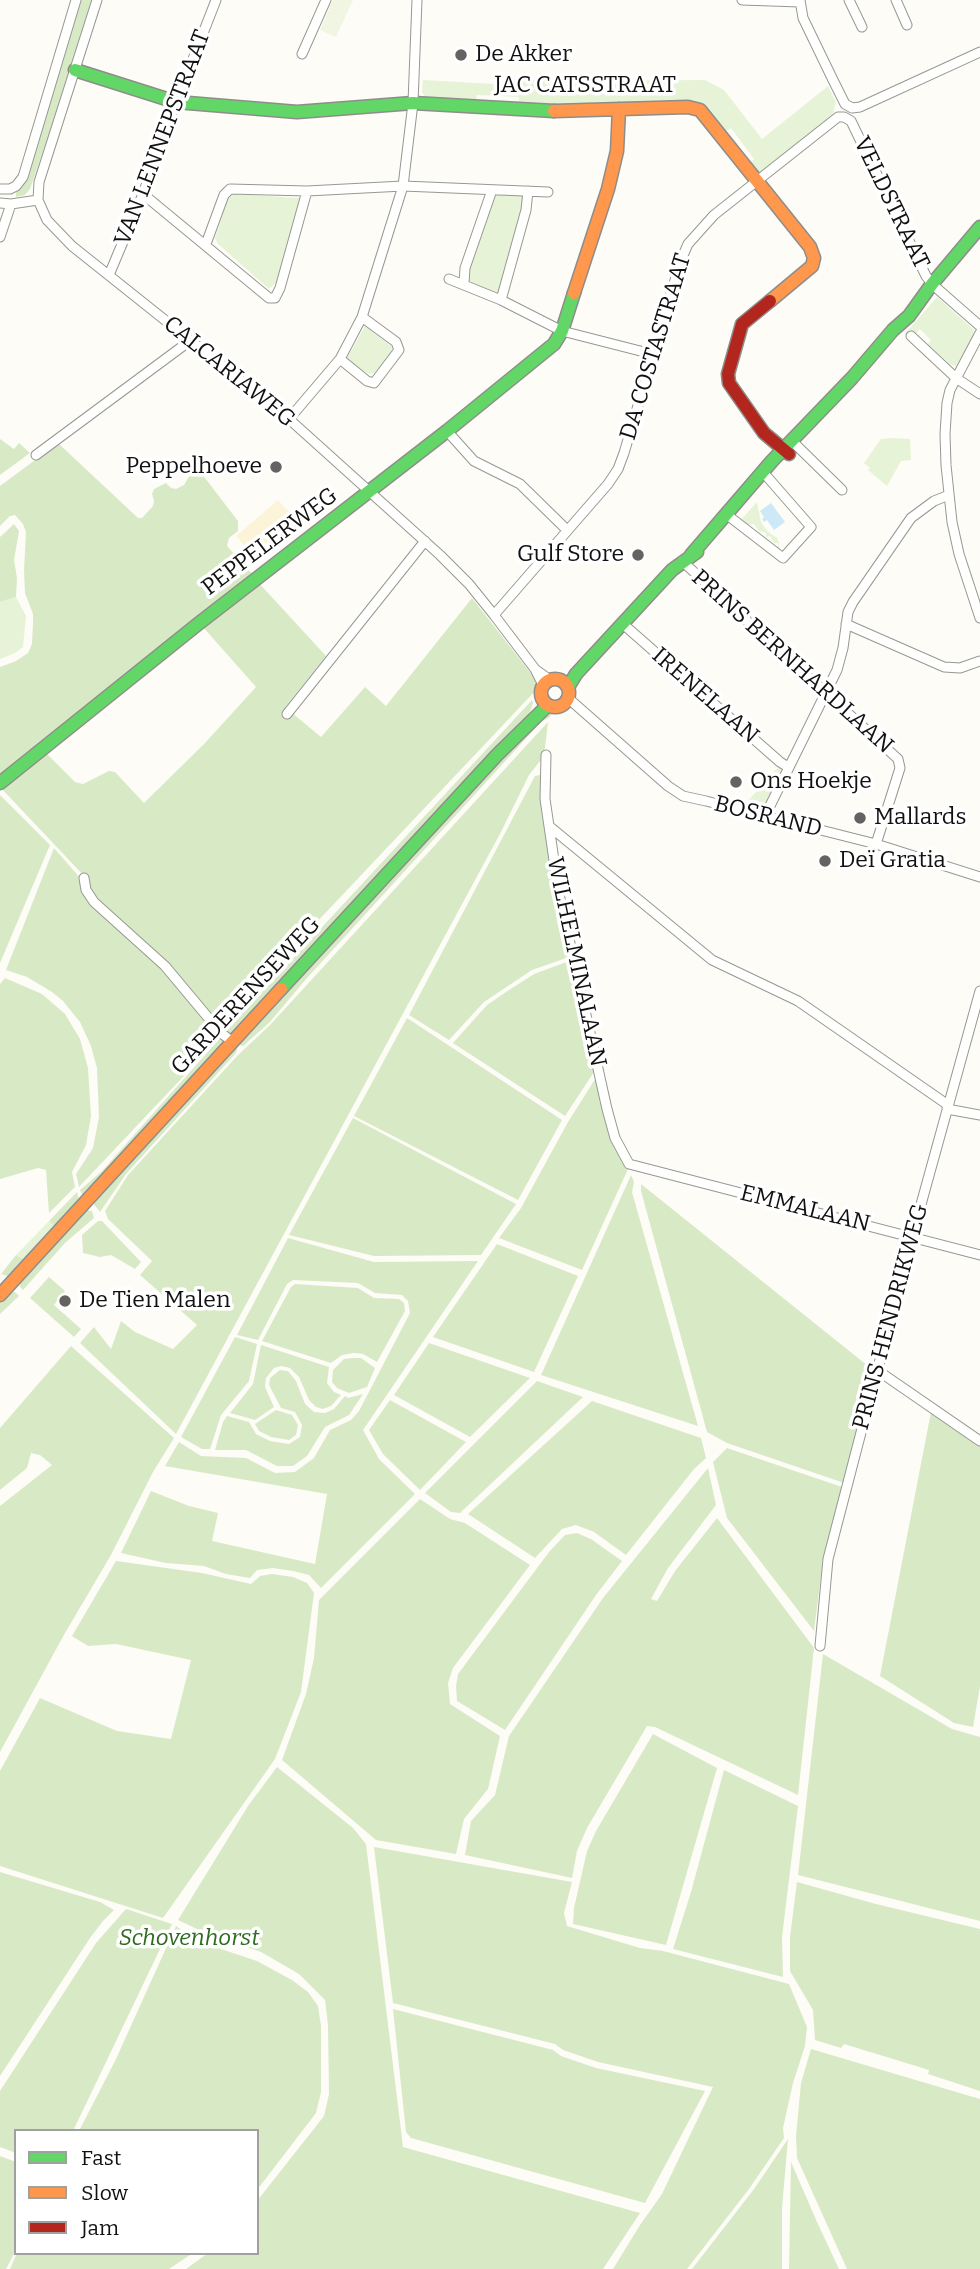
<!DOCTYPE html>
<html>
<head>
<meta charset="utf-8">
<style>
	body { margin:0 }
	#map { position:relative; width:980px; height:2269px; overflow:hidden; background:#fdfcf7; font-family:Bitter,serif }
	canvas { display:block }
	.legend { position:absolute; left:14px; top:2129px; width:245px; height:126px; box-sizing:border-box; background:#fff; border:2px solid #a0a0a0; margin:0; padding:9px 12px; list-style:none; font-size:21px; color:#111 }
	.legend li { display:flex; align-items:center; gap:14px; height:35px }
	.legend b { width:35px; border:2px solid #a0a0a0 }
</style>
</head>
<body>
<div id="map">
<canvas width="980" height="2269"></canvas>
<ul class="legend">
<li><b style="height:9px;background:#63d668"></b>Fast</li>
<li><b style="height:9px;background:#ff974d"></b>Slow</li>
<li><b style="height:9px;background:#b3261e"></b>Jam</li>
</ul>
</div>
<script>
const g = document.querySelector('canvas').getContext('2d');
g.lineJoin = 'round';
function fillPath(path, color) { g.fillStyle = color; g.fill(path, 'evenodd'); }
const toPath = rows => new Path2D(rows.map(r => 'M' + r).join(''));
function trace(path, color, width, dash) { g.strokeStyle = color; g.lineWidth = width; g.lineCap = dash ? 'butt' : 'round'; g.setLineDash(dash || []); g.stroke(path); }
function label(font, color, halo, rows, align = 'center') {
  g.font = font + ' Bitter,serif'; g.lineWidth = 7; g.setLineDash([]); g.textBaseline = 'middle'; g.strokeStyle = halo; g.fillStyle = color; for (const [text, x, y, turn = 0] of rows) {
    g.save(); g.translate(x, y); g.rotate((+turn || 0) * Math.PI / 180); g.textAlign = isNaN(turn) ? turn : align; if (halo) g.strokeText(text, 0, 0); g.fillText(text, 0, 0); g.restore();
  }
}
fillPath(toPath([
	[513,79,556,81,705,80,724,90,762,139,828,86,836,102,832,117,760,173,749,164,754,159,731,128,724,132,689,103,689,100,632,101,632,105,572,106,519,104,519,97,477,95,476,102,427,99,422,92,423,80,512,85],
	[234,194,300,198,276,283,269,289,218,244,215,238,228,199],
	[495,194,523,195,521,210,498,294,468,282,469,269],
	[937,297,974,330,973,338,956,366,950,364,928,344,931,340,920,329,916,334,912,332,908,337,905,334],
	[365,326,391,346,393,352,374,373,369,374,346,360],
	[894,438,910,439,911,460,901,461,887,486,868,470,870,468,864,463,881,439],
	[757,502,761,522,767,531,777,538,779,543,779,550,776,547,778,546,778,543,774,543,770,536,766,537,766,533,759,531,754,524,743,525,739,522],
	[16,597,26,616,23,647,15,653,0,659,0,602],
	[780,767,782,772,766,807,748,804,748,801,774,771],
	[49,1221,56,1227,26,1261,16,1255]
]), '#e7f3d7');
fillPath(toPath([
	[79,0,92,0,53,128,51,128,30,189,25,195,16,197,16,191,25,178],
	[0,439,14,449,19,443,30,453,0,475],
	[58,443,138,518,142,518,153,506,154,501,152,494,154,489,166,483,171,488,176,489,184,485,190,475,184,468,192,461,238,521,238,531,229,538,227,546,254,576,0,778,0,667,16,661,28,653,32,644,33,623,33,614,25,593,24,570,26,532,23,524,15,515,10,516,0,526,0,486],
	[14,524,19,531,14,560,17,578,16,597,0,602,0,537],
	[257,581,326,656,285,707,321,737,365,687,386,706,472,598,537,681,538,688,245,998,229,1008,221,1017,218,1027,163,960,96,901,88,890,86,878,1,788,45,752,75,782,83,784,109,771,115,772,144,803,205,743,256,687,202,626],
	[532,700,533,703,530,712,488,761,233,1036,228,1035,224,1031,229,1025,250,1005],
	[549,710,552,710,550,717,541,722,307,978,269,1023,243,1046,237,1044,508,750],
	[548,722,544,756,529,775,501,832,176,1434,80,1343,94,1327,111,1349,121,1321,135,1332,173,1349,197,1325,140,1275,152,1261,108,1219,105,1211,128,1175,238,1055,270,1025],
	[540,775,542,778,572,956,532,970,484,1002,449,1040,409,1015,535,776],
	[0,795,50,845,0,963],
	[54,848,82,880,84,891,161,966,219,1035,198,1061,79,1187,76,1174,93,1148,99,1117,97,1068,91,1046,80,1022,63,1001,52,992,27,977,6,970],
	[572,960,596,1069,565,1116,453,1043,487,1005,506,992,534,974],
	[5,978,42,994,65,1014,80,1039,88,1068,91,1116,86,1145,72,1172,75,1187,49,1213,46,1170,38,1168,0,1179,0,984],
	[407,1018,562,1120,518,1200,354,1116],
	[221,1037,224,1039,225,1045,84,1198,80,1190,102,1171],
	[235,1046,237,1049,236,1053,126,1174,100,1212,92,1202],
	[597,1076,612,1139,628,1169,582,1270,499,1238,521,1208,568,1122],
	[353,1118,516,1204,481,1255,374,1256,289,1235],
	[631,1175,634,1182,632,1192,698,1426,541,1375],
	[641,1184,873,1370,844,1483,727,1443,707,1432,641,1191],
	[77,1192,80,1202,56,1227,49,1221],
	[84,1210,92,1211,94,1218,65,1243,23,1290,20,1287,19,1280],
	[98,1221,102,1221,141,1262,135,1269,111,1255,100,1257,83,1253,82,1235],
	[288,1238,374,1262,478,1261,363,1430,379,1459,415,1494,321,1588,309,1575,293,1571,273,1568,257,1570,250,1578,226,1574,204,1566,166,1563,121,1553,151,1491,189,1506,218,1513,212,1541,315,1564,327,1494,165,1466,179,1442,201,1456,246,1458,275,1473,295,1472,314,1458,330,1430,351,1420,359,1411,410,1313,408,1301,402,1295,375,1293,358,1283,293,1280,287,1284,258,1340,237,1335],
	[497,1244,578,1276,534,1372,433,1337],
	[16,1255,26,1261,11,1277,1,1274],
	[49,1277,65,1291,54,1305,81,1329,74,1337,30,1298],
	[295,1284,358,1288,374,1298,399,1299,404,1303,405,1311,377,1362,363,1354,354,1353,342,1355,331,1363,262,1341,291,1287],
	[8,1292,15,1292,19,1296,0,1314,0,1301],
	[235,1337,257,1344,249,1381,221,1415,210,1449,202,1449,181,1437],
	[429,1343,530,1378,470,1437,394,1395],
	[261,1345,329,1367,327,1383,334,1392,341,1395,331,1406,323,1409,316,1407,309,1400,299,1377,290,1368,281,1366,274,1368,266,1378,265,1387,274,1407,255,1420,230,1413,253,1384],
	[71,1346,174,1438,153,1472,111,1555,65,1633,0,1752,0,1506,52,1465,40,1455,31,1453,27,1468,0,1490,0,1428],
	[353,1358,361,1358,375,1368,367,1387,349,1393,337,1388,332,1382,333,1370,344,1359],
	[280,1370,288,1371,296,1381,305,1404,314,1412,325,1413,334,1409,345,1396,348,1398,363,1394,349,1415,325,1427,307,1456,293,1466,277,1466,246,1450,215,1450,223,1422,227,1416,249,1422,256,1434,270,1441,289,1444,300,1437,302,1425,295,1412,281,1408,269,1385,270,1378],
	[537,1381,583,1397,460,1513,451,1512,425,1493],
	[390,1400,466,1442,420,1490,383,1454,369,1430],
	[592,1401,701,1438,706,1458,694,1469,626,1555,594,1532,576,1525,562,1529,535,1558,468,1514],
	[276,1410,292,1415,298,1425,296,1435,289,1440,271,1437,259,1431,255,1424],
	[931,1412,980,1445,980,1686,973,1727,954,1723,880,1676],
	[727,1448,842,1487,823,1559,814,1631,727,1518,713,1462],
	[708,1468,716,1505,668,1568,651,1599,657,1601,675,1571,717,1518,814,1648,798,1795,655,1727,647,1726,587,1828,577,1851,572,1878,465,1855,471,1821,495,1795,509,1736,603,1598],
	[420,1499,450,1519,465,1523,530,1565,453,1668,448,1683,450,1704,500,1736,488,1789,464,1819,456,1854,376,1840,282,1760,306,1694,314,1658,319,1600],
	[577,1533,591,1539,622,1561,596,1595,505,1730,457,1701,456,1686,458,1674,549,1552,565,1535],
	[116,1561,202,1573,251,1584,260,1576,272,1574,293,1577,307,1583,314,1593,301,1692,275,1759,163,1918,0,1866,0,1771,40,1698,117,1731,171,1739,191,1660,116,1644,88,1646,72,1636],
	[823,1654,952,1729,980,1737,980,1921,798,1875],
	[653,1734,717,1768,666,1945,573,1924,574,1908,587,1851,596,1831],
	[277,1767,353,1828,366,1844,403,2147,640,2213,603,2269,186,2269,208,2253,257,2253,257,2201,324,2116,329,2094,328,2025,325,2000,299,1974,261,1952,197,1929,178,1920,248,1806],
	[724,1770,798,1806,782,1937,783,1977,673,1949,691,1892],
	[374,1847,572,1882,564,1913,567,1926,640,1948,663,1951,789,1984,807,2027,805,2046,793,2083,783,2128,784,2138,749,2189,687,2269,613,2269,640,2225,662,2194,713,2087,598,2062,563,2050,555,2044,393,2003],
	[0,1872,100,1902,114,1910,103,1921,90,1938,0,2076],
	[797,1882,876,1904,980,1929,980,2091,928,2074,929,2070,844,2044,841,2048,815,2040,813,2010,790,1971,790,1937],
	[126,1909,172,1924,73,2131,16,2131,16,2153,0,2147,0,2091,96,1943],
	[176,1926,200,1942,257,1961,292,1980,308,1992,318,2006,321,2026,321,2092,316,2113,257,2190,257,2131,79,2131,116,2059],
	[393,2009,553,2050,561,2056,596,2068,705,2091,645,2203,411,2138,406,2132],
	[811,2049,980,2099,980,2269,847,2269,797,2158,796,2136,801,2083],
	[788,2139,782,2208,782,2269,692,2269,754,2189],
	[0,2156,16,2162,16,2250,6,2269,0,2269],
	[791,2162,817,2222,839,2269,789,2269],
	[17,2253,193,2253,169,2269,10,2269]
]), '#d8eac5');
fillPath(toPath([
	[278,500,301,526,257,561,236,536]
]), '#fcf4d9');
fillPath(toPath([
	[333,0,353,0,336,37,320,30]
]), '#f0f6e1');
fillPath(toPath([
	[771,503,785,522,774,530,767,520,764,522,762,519,764,517,760,511]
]), '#cde8f7');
const street = toPath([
	[97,0,39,182,38,200,47,220,72,246,289,419,440,555,469,584,494,615,535,669,543,685],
	[742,0,800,2],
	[800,0,803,18,833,80,845,104,852,108,860,107,980,52],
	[849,0,862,27],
	[896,0,907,25],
	[302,54,326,0],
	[0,189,10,189,16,186,23,177,76,0],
	[143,194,269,298,275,298,280,288,307,191],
	[0,203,11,204,38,200],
	[0,237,11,204],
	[206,244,224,195,230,189,307,191,403,186,548,192],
	[109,275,143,194,163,136,216,0],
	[449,279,501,300,562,331,652,354],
	[464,283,465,268,492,190],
	[501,300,526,210,528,191],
	[362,317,403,186,413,103,417,0],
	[980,333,950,390,947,403,945,434,946,465,952,522,959,554,980,618],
	[911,336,956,378,980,394],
	[289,419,340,359,362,317,396,342,399,350,374,383,367,381,340,359],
	[447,431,474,461,520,484,567,530],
	[792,441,842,490],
	[36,455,191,340],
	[726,514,783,558,811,527,763,472],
	[682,561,898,759,900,768,876,844],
	[494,615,608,484,618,469,624,453,681,260,688,244,714,215,838,117,844,117,851,121,926,276,932,284,980,326],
	[623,624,780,762,788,767],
	[846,624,944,667,960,668,980,661],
	[536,670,550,680],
	[568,698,668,786,683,796,706,801,876,844,980,877],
	[287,714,425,541],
	[546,755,545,799,559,894,607,1109,615,1138,629,1164,980,1255],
	[765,816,837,670,843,648,848,612,853,602,911,518,934,501,949,495],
	[549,826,712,960,798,1001,948,1105],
	[84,878,86,890,94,902,165,966,221,1033,233,1042],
	[947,1109,980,1115],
	[877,1370,980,1441],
	[820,1646,828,1559,912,1237,980,991]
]);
const fast = toPath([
	[75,70,176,102,297,112,413,103,554,111],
	[691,555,772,461,852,378,893,330,909,316,932,284,980,227],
	[568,687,576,674,672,570,697,552],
	[0,783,198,624,447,431,554,344,562,331,574,293],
	[281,989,497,755,548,705]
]);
const slow = toPath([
	[554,111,688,107,700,110,810,247,814,258,812,266,770,301],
	[574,293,608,189,617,151,619,109],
	'541 693a14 14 0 1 1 28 0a14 14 0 1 1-28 0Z',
	[0,1295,281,989]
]);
const jam = toPath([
	[770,301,742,324,728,374,729,383,764,433,789,454]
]);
trace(street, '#979795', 11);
trace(fast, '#8e8d8b', 15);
trace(slow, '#8e8d8b', 15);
trace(jam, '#8e8d8b', 15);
trace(street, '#fffffe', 9);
trace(fast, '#63d668', 12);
trace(slow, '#ff974d', 12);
trace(jam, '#b3261e', 12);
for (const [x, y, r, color] of [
	[461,55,7,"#646362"],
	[276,467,7,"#646362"],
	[638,555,7,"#646362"],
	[736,782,7,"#646362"],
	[860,818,7,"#646362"],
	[825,861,7,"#646362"],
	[65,1301,7,"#646362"]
]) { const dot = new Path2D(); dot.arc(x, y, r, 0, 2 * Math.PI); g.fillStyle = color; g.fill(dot); trace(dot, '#fff', 2.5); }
label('23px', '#111', '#fff', [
	["De Akker",475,55],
	["Peppelhoeve",262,467,"right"],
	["Gulf Store",624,555,"right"],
	["Ons Hoekje",750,782],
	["Mallards",874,818],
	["Deï Gratia",839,861],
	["De Tien Malen",79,1301]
], 'left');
label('23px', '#111', '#fff', [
	["JAC CATSSTRAAT",585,86],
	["VAN LENNEPSTRAAT",163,138,-69],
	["VELDSTRAAT",891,203,64],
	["DA COSTASTRAAT",656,347,-73],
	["CALCARIAWEG",229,372,39],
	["PEPPELERWEG",270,542,-37],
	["PRINS BERNHARDLAAN",792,662,42],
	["IRENELAAN",705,696,41],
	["BOSRAND",768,817,14],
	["WILHELMINALAAN",576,962,78],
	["GARDERENSEWEG",246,996,-47],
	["EMMALAAN",805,1209,14],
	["PRINS HENDRIKWEG",891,1317,-75]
]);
label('italic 23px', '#2f6b1f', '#fff', [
	["Schovenhorst",189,1939]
]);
</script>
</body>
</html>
